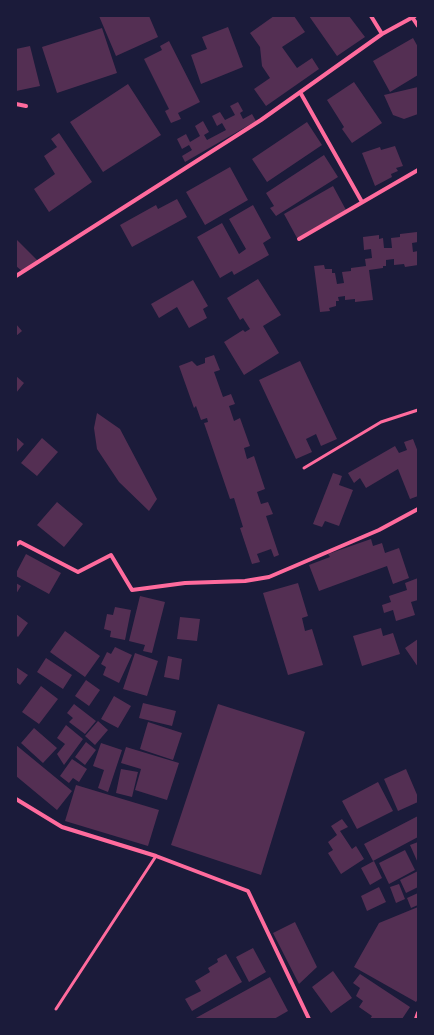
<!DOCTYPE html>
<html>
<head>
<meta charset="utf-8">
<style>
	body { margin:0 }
	#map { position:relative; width:434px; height:1035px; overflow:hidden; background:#1b1b3a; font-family:Helvetica,sans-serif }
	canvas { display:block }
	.frame { position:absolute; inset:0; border:17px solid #1b1b3a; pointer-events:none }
</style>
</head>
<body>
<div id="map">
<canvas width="434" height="1035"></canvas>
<div class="frame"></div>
</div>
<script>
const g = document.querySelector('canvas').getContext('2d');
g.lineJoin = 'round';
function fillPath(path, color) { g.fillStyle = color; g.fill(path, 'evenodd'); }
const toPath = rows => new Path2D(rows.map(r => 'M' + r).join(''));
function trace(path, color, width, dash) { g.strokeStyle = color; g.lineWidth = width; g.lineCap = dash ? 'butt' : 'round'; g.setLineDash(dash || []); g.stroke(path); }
fillPath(toPath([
	[99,16,149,16,158,37,116,56],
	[274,16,294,16,305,32,282,47,297,68,312,58,319,69,266,106,254,89,270,78,262,66,260,47,250,33],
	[309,16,349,16,365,37,337,56],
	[228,27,243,67,201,84,191,55,207,49,202,37],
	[102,28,117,73,57,93,42,47],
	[413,38,418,47,418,75,390,92,373,61],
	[169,41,200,102,178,113,181,119,171,123,165,111,169,109,144,59,162,50,160,46],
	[30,46,40,86,16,91,16,49],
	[354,82,382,123,352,143,342,129,344,127,327,100],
	[128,84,161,135,103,172,70,122],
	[418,87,418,114,404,119,393,115,384,95],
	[238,102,243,111,240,113,243,119,252,114,256,121,185,162,182,156,192,150,189,145,182,149,177,139,186,134,190,142,200,136,195,126,203,121,209,132,204,135,207,140,226,130,222,123,217,126,212,116,220,112,225,120,235,115,230,106],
	[307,122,322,145,267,182,252,159],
	[59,133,92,182,49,212,34,189,55,174,44,156,57,147,51,139],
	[395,146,403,166,396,168,398,171,391,174,392,177,375,186,362,153,380,147,381,150],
	[324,155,338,177,276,216,270,208,274,206,266,193],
	[230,167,248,200,205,225,186,192],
	[333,186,346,210,297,238,284,214],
	[177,199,187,217,132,247,120,225,156,205,158,209],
	[253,205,271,238,263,243,269,255,234,275,232,271,220,278,197,237,222,223,239,254,246,249,229,219],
	[417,232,418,242,412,243,413,252,418,251,418,265,405,267,404,264,394,265,394,259,386,260,386,266,383,266,383,268,369,270,373,300,355,302,355,299,345,300,345,296,338,297,339,301,336,301,336,306,329,308,330,311,320,312,314,266,324,265,325,269,332,269,332,273,335,273,337,284,344,283,342,272,351,271,351,268,366,266,365,259,372,258,371,249,364,250,363,237,379,235,379,239,383,238,384,248,392,248,391,238,400,237,400,234],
	[16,239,38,261,22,271,16,266],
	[258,279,281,315,263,326,279,353,244,375,224,342,243,330,245,332,250,329,243,318,240,320,227,298],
	[193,280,208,306,203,309,207,318,189,328,177,307,159,318,151,304],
	[16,324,22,331,16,336],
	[214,355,220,370,214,372,223,397,231,394,235,404,229,406,234,421,240,418,250,446,244,448,247,459,254,456,265,489,257,492,261,504,268,502,273,514,266,516,279,555,274,557,271,549,257,554,260,562,252,564,240,528,243,527,234,498,230,499,204,423,208,422,207,418,201,420,196,406,194,408,179,366,192,361,197,366,205,363,205,358],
	[300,361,337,439,321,446,316,434,306,439,312,452,296,459,259,380],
	[16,376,24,383,16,393],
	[97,413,120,429,157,499,149,511,119,482,97,449,94,428],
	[16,437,24,444,16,453],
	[42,438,58,452,37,476,21,463],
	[413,439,418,452,418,496,410,499,398,469,366,488,360,478,354,483,348,473,395,446,399,453,407,450,404,442],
	[333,473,342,476,339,485,353,490,339,526,325,521,322,527,313,524],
	[57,502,83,524,64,547,37,525],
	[371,539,373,546,382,543,385,553,399,548,409,578,393,584,387,566,319,591,309,565,330,557,328,554],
	[26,554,61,573,49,594,16,576,16,573],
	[418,578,418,600,411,602,415,615,396,621,393,610,384,613,382,605,391,602,389,596,407,590,405,583],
	[16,583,21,586,16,594],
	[298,583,308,616,302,618,305,631,312,629,323,665,288,675,263,593],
	[140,596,165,602,152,653,143,651,145,645,129,641],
	[115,607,131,610,125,640,110,637,111,631,104,629,107,614,113,615],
	[16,614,28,623,18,637,16,635],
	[180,617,200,619,197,641,177,639],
	[381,628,383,636,393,633,400,654,362,666,353,636],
	[65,631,100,656,85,677,50,652],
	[418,639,418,667,405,648],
	[115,647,132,655,119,683,103,675,106,667,101,664,107,652,111,654],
	[135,653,158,661,147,696,123,689],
	[168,656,182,659,179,680,164,677],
	[46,658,72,675,63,689,37,672],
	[16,667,28,675,20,685,16,682],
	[86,680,100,690,89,706,75,696],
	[41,686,58,699,39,724,22,712],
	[114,696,131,706,118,728,101,719],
	[143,703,176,711,172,726,139,718],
	[74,704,96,721,85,734,69,722,73,718,67,713],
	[218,704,300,730,305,732,261,875,171,845],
	[98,721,108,730,95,745,85,736],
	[148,722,182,733,173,760,140,749],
	[66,725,83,739,64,765,57,754,65,744,57,738],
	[34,728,57,748,43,763,21,743],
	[86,742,96,750,85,765,75,757],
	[101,743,122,750,108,792,98,788,104,770,93,766],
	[16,745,72,791,57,810,16,776],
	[126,747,179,763,167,800,135,790,141,769,121,763],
	[72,759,87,769,79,782,73,778,69,783,60,776],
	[121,769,138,772,132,797,116,793],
	[406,769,418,797,418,802,398,811,384,779],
	[378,782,393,811,357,829,342,801],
	[76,785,159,810,148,846,65,821],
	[418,816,418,837,373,861,364,844],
	[342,819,348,827,340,831,352,849,356,846,364,859,341,874,328,853,333,850,328,842,337,835,331,826],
	[418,842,418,863,410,845],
	[405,850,415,870,389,884,379,863],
	[374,861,382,878,370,885,361,868],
	[418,871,418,887,406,893,400,880],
	[399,884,405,899,396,903,390,887],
	[379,887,386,902,367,911,361,896],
	[418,893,418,905,411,908,407,898],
	[418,907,418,999,416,1002,354,967,379,923],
	[295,922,317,967,299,984,273,933],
	[253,948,266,972,249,982,236,957],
	[226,954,242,982,192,1011,185,999,201,991,195,981,210,972,208,968,218,962,217,959],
	[333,971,352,998,331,1013,312,987],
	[360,974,410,1007,402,1019,370,1019,372,1016,359,1007,363,1001,356,996,360,988,353,983],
	[270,977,288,1011,274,1019,194,1019]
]), '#542f53');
trace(toPath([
	[304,468,381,422,418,410],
	[56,1009,156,856]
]), '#ff6b9d', 3);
trace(toPath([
	[371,16,382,34],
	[412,17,418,26],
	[300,92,362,202],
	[16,104,26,106],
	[299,239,418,170],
	[16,276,261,120,382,34,415,16],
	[16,545,20,542,78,572,111,555,132,590,185,583,245,581,269,577,379,530,418,509],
	[16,799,62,827,156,856,248,891,309,1019],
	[416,1019,418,1013]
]), '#ff6b9d', 4);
</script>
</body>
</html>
